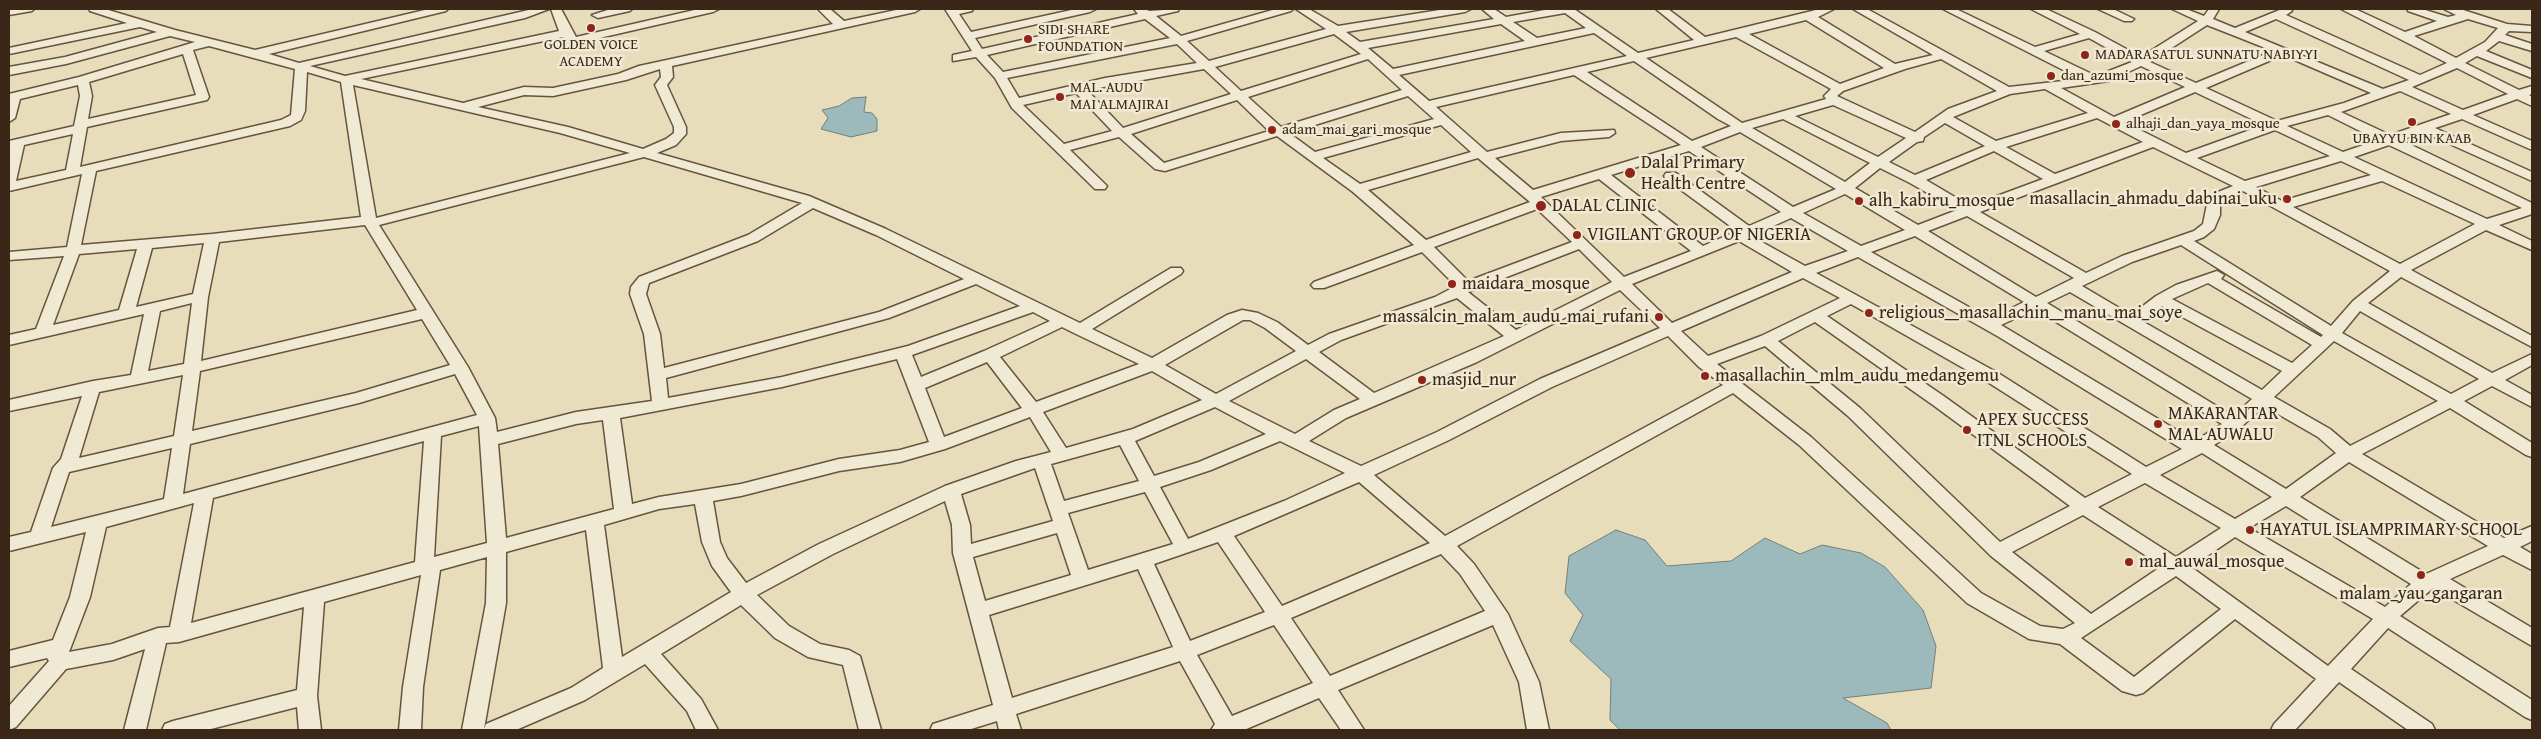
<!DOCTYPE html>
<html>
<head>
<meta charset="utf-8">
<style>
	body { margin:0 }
	#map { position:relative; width:2541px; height:739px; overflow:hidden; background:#e8ddbb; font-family:"Gentium Book Plus",serif }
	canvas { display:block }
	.frame { position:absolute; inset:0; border:10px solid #3b2717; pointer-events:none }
</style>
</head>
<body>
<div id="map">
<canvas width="2541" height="739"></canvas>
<div class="frame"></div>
</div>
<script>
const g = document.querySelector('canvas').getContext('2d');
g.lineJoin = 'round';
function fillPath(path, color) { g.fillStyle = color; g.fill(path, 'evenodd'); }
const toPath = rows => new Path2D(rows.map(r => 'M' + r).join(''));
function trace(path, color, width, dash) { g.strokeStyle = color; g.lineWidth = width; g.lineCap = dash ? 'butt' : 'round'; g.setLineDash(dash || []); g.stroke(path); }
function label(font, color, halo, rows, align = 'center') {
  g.font = font + ' "Gentium Book Plus",serif'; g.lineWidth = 5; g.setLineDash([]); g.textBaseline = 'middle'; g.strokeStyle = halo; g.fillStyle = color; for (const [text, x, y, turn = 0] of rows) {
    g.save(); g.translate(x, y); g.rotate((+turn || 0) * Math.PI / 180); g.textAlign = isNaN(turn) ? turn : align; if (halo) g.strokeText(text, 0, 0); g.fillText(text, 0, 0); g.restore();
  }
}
const water = toPath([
	[866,97,864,112,872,113,877,119,877,131,851,137,821,129,828,118,822,110,839,106,852,98,866,97],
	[1616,530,1645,540,1667,566,1731,561,1765,538,1800,554,1822,545,1861,553,1885,567,1923,610,1936,646,1931,688,1843,698,1887,723,1891,730,1620,730,1610,720,1611,679,1570,641,1583,615,1565,593,1569,556,1616,530]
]);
fillPath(water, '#9cb9bb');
trace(water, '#757f79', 1);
const minor = toPath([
	[9,9,34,9,32,11,9,15,9,9],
	[89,9,105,9,175,30,255,50,429,9,448,9,446,11,269,54,299,63,533,9,549,9,525,18,310,66,345,76,559,31,551,9,561,9,576,37,699,9,719,9,713,12,573,44,563,37,361,79,463,103,524,87,553,88,618,74,639,66,833,24,818,9,830,9,844,21,901,9,920,9,915,12,672,66,673,77,667,85,686,127,686,134,676,145,657,153,809,196,886,229,1080,323,1171,268,1181,268,1183,271,1181,274,1092,329,1152,358,1227,315,1242,310,1258,313,1277,322,1308,345,1329,334,1435,297,1456,286,1422,252,1324,288,1314,288,1311,285,1314,282,1414,245,1353,192,1277,136,1165,171,1155,169,1119,137,1070,150,1107,186,1105,189,1095,189,1012,108,995,78,976,57,953,61,953,55,972,51,945,9,973,9,972,11,959,14,971,32,1076,9,1096,9,1090,12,975,38,982,49,1138,14,1134,9,1146,9,1149,11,1179,9,1178,11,1156,16,1181,36,1276,9,1293,9,1291,11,1187,41,1209,61,1326,29,1296,9,1309,9,1338,26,1446,9,1471,9,1465,12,1346,32,1360,42,1494,19,1482,9,1494,9,1506,17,1550,9,1574,9,1638,53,1694,40,1656,9,1668,9,1705,37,1820,9,1834,9,1818,17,1895,64,1933,55,1853,9,1867,9,2009,87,2081,79,1943,9,1956,9,2035,47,2080,34,2031,9,2046,9,2095,32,2141,57,2198,21,2172,9,2186,9,2204,16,2209,9,2219,9,2213,19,2235,28,2282,9,2290,9,2292,11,2286,15,2420,75,2447,63,2341,9,2355,9,2405,32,2437,21,2408,11,2407,9,2422,9,2448,17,2456,15,2444,9,2460,9,2507,24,2532,26,2532,32,2509,31,2505,35,2532,44,2532,51,2499,41,2486,51,2532,70,2532,78,2477,56,2465,63,2519,90,2532,86,2532,94,2529,95,2532,97,2532,106,2517,99,2473,115,2532,141,2532,150,2462,119,2435,128,2532,172,2532,181,2423,132,2401,140,2532,203,2532,214,2499,225,2532,241,2532,250,2486,230,2411,270,2532,336,2532,347,2401,277,2368,303,2492,373,2532,354,2532,365,2505,380,2532,395,2532,407,2492,386,2464,401,2532,443,2532,457,2526,455,2450,408,2362,454,2504,538,2532,526,2532,541,2520,547,2532,554,2532,570,2503,555,2450,579,2532,628,2532,646,2433,588,2400,616,2532,700,2532,720,2525,717,2388,628,2351,669,2432,724,2435,730,2408,730,2339,682,2295,730,2271,730,2274,724,2316,679,2235,619,2143,693,2136,695,2122,691,2060,644,2029,639,1967,603,1799,445,1733,393,1457,546,1474,564,1508,614,1539,682,1549,730,1527,730,1519,682,1493,625,1338,690,1364,730,1341,730,1319,698,1244,730,1211,730,1215,724,1180,661,1016,714,1021,730,999,730,997,721,968,730,930,730,933,724,993,705,953,553,952,525,945,501,833,554,757,595,789,626,820,644,849,650,860,656,881,730,859,730,843,665,808,657,775,638,741,605,661,654,701,699,718,730,696,730,687,711,645,664,585,700,516,730,462,730,486,603,487,557,440,570,423,687,421,730,399,730,403,687,421,575,324,602,317,696,321,730,299,730,297,707,207,730,162,730,165,724,173,721,297,690,304,607,179,642,166,643,146,730,124,730,145,649,113,660,66,669,16,727,9,730,9,706,49,661,47,658,9,667,9,651,53,640,70,597,86,532,9,551,9,537,31,532,53,468,61,459,82,396,9,411,9,400,93,381,131,375,144,314,9,345,9,335,36,329,64,256,9,260,9,252,67,247,82,174,9,191,9,141,74,126,80,96,78,85,20,99,15,118,9,122,9,94,79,77,195,42,170,36,66,64,9,75,9,67,65,57,157,32,140,27,9,54,9,48,127,23,90,11,89,9],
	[1565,13,1586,28,1537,38,1513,22,1565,13],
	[1145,19,1170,38,1003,72,987,55,1145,19],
	[2276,19,2409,80,2383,89,2245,32,2276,19],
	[2468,19,2498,28,2485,42,2456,58,2414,36,2468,19],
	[1806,20,1884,68,1840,84,1749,34,1806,20],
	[1501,24,1525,41,1393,69,1368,48,1501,24],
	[2207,25,2230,34,2273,51,2196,83,2150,62,2207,25],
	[1594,33,1627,56,1429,101,1399,75,1594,33],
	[1334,34,1361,54,1241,91,1215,67,1334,34],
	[1736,37,1831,89,1824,96,1826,99,1742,123,1646,58,1736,37],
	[2089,38,2132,62,2096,76,2044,51,2089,38],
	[1177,44,1197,63,1105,78,1019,98,1007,78,1177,44],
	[209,46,295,69,291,115,281,120,80,167,87,127,207,100,209,97,193,50,209,46],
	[183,54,196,95,88,119,92,96,89,82,183,54],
	[2283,55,2371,93,2344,103,2277,121,2206,88,2283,55],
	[1368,59,1402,90,1281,127,1248,97,1368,59],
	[1941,59,1997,91,1948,109,1915,132,1837,96,1843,91,1905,69,1941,59],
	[1634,61,1718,119,1731,126,1692,141,1587,72,1634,61],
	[2141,66,2185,87,2114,117,2061,88,2109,81,2141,66],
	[2457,68,2508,94,2463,110,2412,87,2457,68],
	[660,69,661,77,655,85,674,127,674,133,666,139,643,149,568,127,478,107,524,95,553,96,626,80,660,69],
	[1204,69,1231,94,1123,128,1087,90,1204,69],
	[307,72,341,82,361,217,212,234,81,245,96,171,290,126,301,120,305,111,307,72],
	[1574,75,1681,145,1533,190,1495,158,1561,141,1609,137,1615,133,1614,130,1561,133,1487,152,1436,107,1574,75],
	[353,85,560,133,630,153,376,218,353,85],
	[2045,89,2088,113,1996,141,1953,117,2010,94,2045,89],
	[2400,91,2451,114,2390,135,2341,112,2400,91],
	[2195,92,2264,125,2186,153,2124,122,2195,92],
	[1076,93,1112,131,1064,144,1023,105,1076,93],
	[1408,96,1434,119,1315,152,1289,133,1408,96],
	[1237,100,1269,131,1164,163,1131,134,1237,100],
	[1833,105,1906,138,1878,157,1795,116,1833,105],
	[2328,115,2378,140,2343,152,2287,126,2328,115],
	[2097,118,2143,142,2055,174,2006,147,2097,118],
	[1783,119,1870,163,1845,182,1752,128,1783,119],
	[1945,123,1985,146,1915,175,1889,162,1917,142,1923,141,1924,137,1945,123],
	[1441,125,1471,152,1360,184,1323,158,1441,125],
	[2275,130,2330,156,2245,181,2197,158,2275,130],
	[1740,132,1836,189,1793,207,1701,147,1740,132],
	[73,134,66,170,16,181,24,145,73,134],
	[2389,145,2522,208,2487,219,2354,157,2389,145],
	[2153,147,2233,186,2213,194,2208,199,2203,224,2194,231,2122,256,2086,273,1980,212,2153,147],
	[1689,151,1781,212,1749,226,1676,173,1666,173,1664,176,1666,179,1737,231,1703,246,1611,175,1689,151],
	[1994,151,2043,179,1970,206,1926,180,1994,151],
	[644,157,802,203,748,235,639,277,631,287,630,294,644,334,652,401,576,412,497,432,495,418,468,367,379,225,644,157],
	[1478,158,1530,202,1426,240,1368,190,1478,158],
	[2341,161,2371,175,2282,201,2256,187,2341,161],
	[1880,168,1910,183,1957,210,1918,225,1855,188,1880,168],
	[1599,179,1691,251,1624,277,1541,197,1599,179],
	[2382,181,2475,224,2400,264,2293,207,2382,181],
	[2243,191,2390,271,2353,301,2331,326,2194,241,2204,237,2214,229,2220,215,2220,203,2223,200,2243,191],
	[1845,194,1905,230,1861,246,1803,213,1845,194],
	[813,208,876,235,964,279,879,312,664,368,660,334,646,294,649,283,758,241,813,208],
	[1537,209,1572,242,1468,281,1434,247,1537,209],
	[1967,216,2074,278,2036,297,1928,231,1967,216],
	[1791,218,1848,251,1805,266,1751,236,1791,218],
	[365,225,417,310,201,361,208,297,219,242,365,225],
	[1915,236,2024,302,1990,319,1871,252,1915,236],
	[1739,241,1792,272,1672,323,1632,284,1739,241],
	[204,243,193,294,136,307,152,248,204,243],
	[2181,245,2323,335,2321,337,2221,279,2224,275,2217,271,2176,285,2156,296,2131,315,2082,286,2132,262,2181,245],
	[137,249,119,310,53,325,79,254,137,249],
	[1579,249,1612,282,1516,330,1468,292,1579,249],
	[1858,257,1999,337,2182,449,2146,467,1998,373,1816,273,1858,257],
	[1803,278,1840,298,1761,336,1708,356,1681,331,1803,278],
	[2208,283,2312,345,2292,363,2172,299,2208,283],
	[976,284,1020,306,908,346,782,377,668,398,666,378,889,318,976,284],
	[1620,290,1660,328,1540,379,1437,432,1361,466,1309,441,1346,418,1477,362,1620,290],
	[2070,292,2252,399,2233,416,2047,303,2070,292],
	[1457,298,1504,336,1374,393,1319,352,1341,340,1457,298],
	[192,303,184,364,148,371,160,311,192,303],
	[1851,304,1986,381,2132,474,2085,498,1945,397,1827,316,1851,304],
	[2162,306,2282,371,2262,390,2142,321,2162,306],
	[2035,309,2222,424,2195,441,2001,325,2035,309],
	[2360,311,2479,379,2451,394,2342,333,2360,311],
	[1033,312,1050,321,984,351,921,377,912,355,1033,312],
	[422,319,450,365,356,393,192,431,200,371,422,319],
	[1243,320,1250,320,1265,328,1296,351,1216,394,1165,365,1243,320],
	[1815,322,1933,405,2070,506,2000,542,1860,408,1778,341,1815,322],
	[1062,327,1074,333,1139,364,1036,402,1000,357,1062,327],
	[1668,336,1699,367,1723,385,1445,536,1374,475,1449,440,1552,387,1668,336],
	[2334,341,2438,401,2350,446,2330,429,2274,397,2334,341],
	[1765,346,1848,416,1991,556,2075,623,2063,629,2040,626,1981,593,1811,437,1717,364,1765,346],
	[897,359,929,442,900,450,839,459,741,484,659,497,632,504,620,418,782,387,897,359],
	[1306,359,1360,399,1334,410,1295,434,1229,401,1306,359],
	[987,362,1022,408,944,437,925,388,987,362],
	[1152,371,1202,400,1133,429,1066,448,1043,412,1152,371],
	[455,374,477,415,183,494,190,444,359,403,455,374],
	[183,375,174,436,79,458,99,392,183,375],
	[2264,406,2318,437,2336,453,2286,489,2214,445,2240,428,2264,406],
	[1215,407,1266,434,1199,462,1154,476,1135,441,1215,407],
	[1030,417,1051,452,1016,461,945,486,819,544,746,583,727,558,720,542,713,501,741,496,839,471,900,462,945,449,1030,417],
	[603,420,614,509,506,538,498,444,576,424,603,420],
	[479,426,487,543,434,557,441,436,479,426],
	[424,441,415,562,191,623,213,498,424,441],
	[1280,441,1345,473,1284,501,1188,539,1160,487,1211,470,1280,441],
	[1120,445,1139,481,1064,501,1051,464,1120,445],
	[172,448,164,499,51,527,69,472,172,448],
	[2202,453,2272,497,2235,519,2160,475,2202,453],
	[2349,462,2488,546,2426,574,2300,497,2349,462],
	[1035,468,1053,521,971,544,970,525,961,494,1035,468],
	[1359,482,1430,543,1282,606,1234,536,1359,482],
	[2145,483,2221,528,2176,557,2098,507,2145,483],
	[1145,492,1173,544,1088,570,1068,513,1145,492],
	[194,503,170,627,158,628,112,644,69,652,90,597,106,527,194,503],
	[695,504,702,542,712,566,731,592,622,657,604,525,659,509,695,504],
	[2286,506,2411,584,2385,607,2249,528,2286,506],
	[2083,515,2162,566,2091,614,2012,552,2083,515],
	[586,530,603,668,571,688,486,724,484,729,506,603,506,552,586,530],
	[1057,533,1071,575,985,601,973,557,1057,533],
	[2235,537,2373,619,2328,666,2191,567,2235,537],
	[1218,542,1265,612,1190,641,1154,564,1218,542],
	[1441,554,1460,574,1485,611,1330,676,1291,618,1441,554],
	[1138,569,1173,647,1012,698,989,615,1138,569],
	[2176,576,2221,609,2134,677,2081,638,2176,576],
	[1274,625,1313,683,1232,716,1197,655,1274,625],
	[611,9,632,9,630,11,598,18,592,15,611,9],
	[2098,9,2113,9,2134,19,2132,21,2124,21,2098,9]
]);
trace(minor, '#665440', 3);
fillPath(minor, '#f0e9d3');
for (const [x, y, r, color] of [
	[591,28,5,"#8f2418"],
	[1028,39,5,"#8f2418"],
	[2085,55,5,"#8f2418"],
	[2051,76,5,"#8f2418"],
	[1060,97,5,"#8f2418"],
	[2412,122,5,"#8f2418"],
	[2116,124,5,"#8f2418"],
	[1272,130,5,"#8f2418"],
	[1630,173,6,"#8f2418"],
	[2287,199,5,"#8f2418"],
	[1859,201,5,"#8f2418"],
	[1541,206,6,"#8f2418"],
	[1577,235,5,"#8f2418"],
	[1452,284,5,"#8f2418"],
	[1869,313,5,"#8f2418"],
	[1659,317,5,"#8f2418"],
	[1705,376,5,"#8f2418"],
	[1422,380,5,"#8f2418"],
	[2158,424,5,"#8f2418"],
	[1967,430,5,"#8f2418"],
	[2250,530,5,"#8f2418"],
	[2129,562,5,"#8f2418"],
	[2421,575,5,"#8f2418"]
]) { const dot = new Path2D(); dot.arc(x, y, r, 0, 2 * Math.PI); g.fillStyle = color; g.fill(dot); trace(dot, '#f0e9d3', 2); }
label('15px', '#3b2717', '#f0e9d3', [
	["SIDI SHARE",1038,30],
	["FOUNDATION",1038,47],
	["GOLDEN VOICE",591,45,"center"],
	["ACADEMY",591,62,"center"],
	["MADARASATUL SUNNATU NABIYYI",2095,55],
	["dan_azumi_mosque",2061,76],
	["MAL. AUDU",1070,88],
	["MAI ALMAJIRAI",1070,105],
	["alhaji_dan_yaya_mosque",2126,124],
	["adam_mai_gari_mosque",1282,130],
	["UBAYYU BIN KAAB",2412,139,"center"]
], 'left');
label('18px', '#3b2717', '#f0e9d3', [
	["Dalal Primary",1641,163],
	["Health Centre",1641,184],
	["masallacin_ahmadu_dabinai_uku",2277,199,"right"],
	["alh_kabiru_mosque",1869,201],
	["DALAL CLINIC",1552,206],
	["VIGILANT GROUP OF NIGERIA",1587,235],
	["maidara_mosque",1462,284],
	["religious__masallachin__manu_mai_soye",1879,313],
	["massalcin_malam_audu_mai_rufani",1649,317,"right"],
	["masallachin__mlm_audu_medangemu",1715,376],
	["masjid_nur",1432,380],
	["MAKARANTAR",2168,414],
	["MAL AUWALU",2168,435],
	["APEX SUCCESS",1977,420],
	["ITNL SCHOOLS",1977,441],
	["HAYATUL ISLAMPRIMARY SCHOOL",2260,530],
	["mal_auwal_mosque",2139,562],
	["malam_yau_gangaran",2421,594,"center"]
], 'left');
</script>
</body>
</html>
